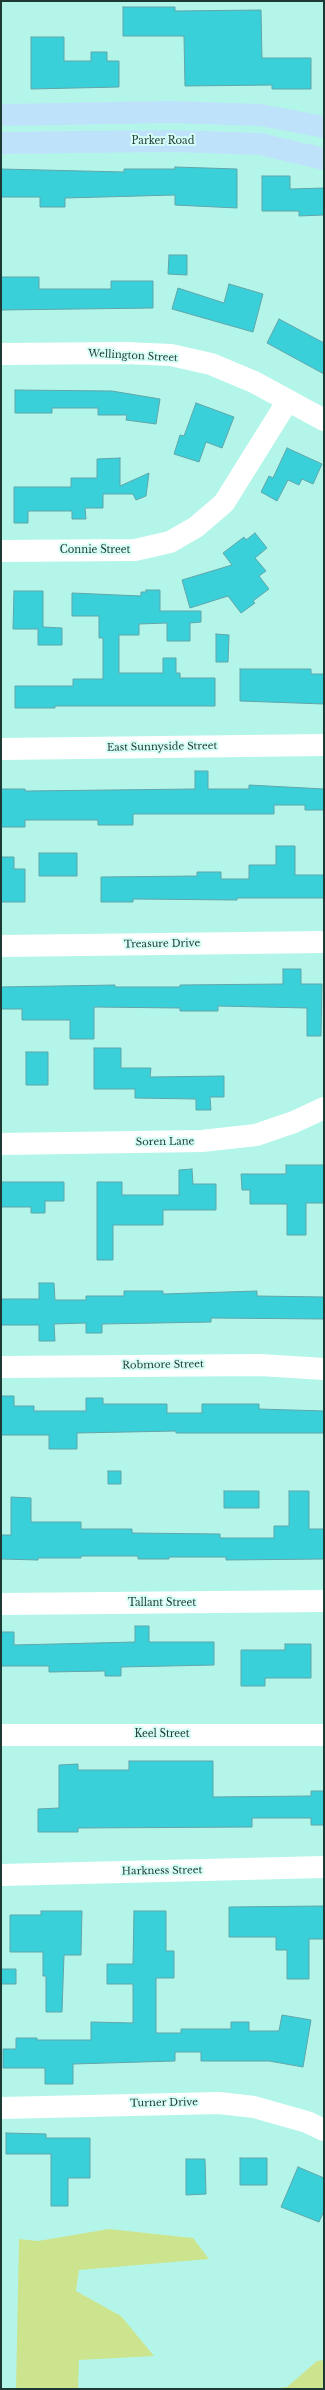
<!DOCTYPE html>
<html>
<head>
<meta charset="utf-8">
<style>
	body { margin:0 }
	#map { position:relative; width:325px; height:2390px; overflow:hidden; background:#b3f6e9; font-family:"Libre Baskerville",serif }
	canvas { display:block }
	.frame { position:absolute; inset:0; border:2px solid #1d3934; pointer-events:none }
</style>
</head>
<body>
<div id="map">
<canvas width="325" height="2390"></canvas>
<div class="frame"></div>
</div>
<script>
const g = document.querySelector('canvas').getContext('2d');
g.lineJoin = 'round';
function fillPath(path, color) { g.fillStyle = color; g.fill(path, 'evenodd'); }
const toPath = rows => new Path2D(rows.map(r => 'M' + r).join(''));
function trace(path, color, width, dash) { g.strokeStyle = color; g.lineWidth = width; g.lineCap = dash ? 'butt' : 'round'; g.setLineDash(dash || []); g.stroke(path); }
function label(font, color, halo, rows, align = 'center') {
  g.font = font + ' "Libre Baskerville",serif'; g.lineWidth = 4; g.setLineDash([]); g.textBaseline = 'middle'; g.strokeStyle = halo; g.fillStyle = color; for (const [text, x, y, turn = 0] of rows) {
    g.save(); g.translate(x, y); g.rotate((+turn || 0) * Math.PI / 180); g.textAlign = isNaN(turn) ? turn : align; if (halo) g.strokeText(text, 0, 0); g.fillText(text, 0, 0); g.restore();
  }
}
fillPath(toPath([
	[109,2229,193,2238,209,2259,79,2270,76,2291,121,2316,154,2356,79,2360,78,2389,16,2389,19,2239,38,2241],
	[324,2360,324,2389,270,2389,287,2387,317,2361]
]), '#cde48f');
const building = toPath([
	[123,7,175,7,175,11,261,10,262,58,311,58,311,89,272,89,272,85,185,86,184,36,123,36,123,7],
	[31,37,64,37,64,61,91,61,91,52,107,52,107,61,119,61,119,87,31,89,31,37],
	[175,167,237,169,237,208,175,205,175,195,65,198,65,207,40,207,40,197,1,197,1,169,124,172,124,169,175,169,175,167],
	[262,176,290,176,290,189,324,188,324,215,299,216,299,211,262,211,262,176],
	[169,255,187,255,187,275,168,274,169,255],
	[1,277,39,277,39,289,111,289,111,281,153,281,153,308,1,310,1,277],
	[229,284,263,294,253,332,172,309,178,288,224,303,229,284],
	[279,319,324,343,324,374,267,343,279,319],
	[15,390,112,391,160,399,156,424,126,420,127,415,98,415,98,408,52,408,52,413,15,413,15,390],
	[196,403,234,417,222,448,206,442,199,462,174,454,180,435,184,436,196,403],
	[287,448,322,464,313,484,302,479,299,485,288,480,277,501,261,492,269,476,273,478,287,448],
	[120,458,120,486,149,473,146,496,136,500,133,494,103,494,103,508,85,508,86,519,72,519,72,511,28,511,28,523,14,523,14,487,71,487,71,478,97,478,97,459,120,458],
	[255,533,267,548,255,558,266,571,259,576,269,589,253,601,255,603,241,613,228,596,190,608,182,580,232,565,223,553,244,537,246,540,255,533],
	[146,590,160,590,160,611,201,611,201,622,190,623,190,641,167,641,167,623,139,624,139,635,119,635,119,673,163,673,163,658,176,658,176,673,180,673,180,678,215,678,215,706,55,706,55,708,15,708,15,686,73,686,73,679,103,679,103,638,99,638,99,616,72,616,72,593,141,596,141,592,146,592,146,590],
	[14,591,43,591,43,627,62,628,62,645,38,645,38,629,13,629,14,591],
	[216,634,229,635,228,662,216,662,216,634],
	[240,669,311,669,311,674,324,674,324,704,240,701,240,669],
	[195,771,208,771,208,789,249,789,249,785,324,789,324,810,305,810,305,805,274,805,274,814,133,814,133,825,98,825,98,820,25,820,25,827,1,827,1,789,25,789,25,791,195,789,195,771],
	[276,846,295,846,295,875,324,875,324,898,237,898,237,900,133,899,133,902,101,902,101,877,197,876,197,872,221,872,221,879,249,879,249,865,276,865,276,846],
	[39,853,77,853,77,876,39,876,39,853],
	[1,857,14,857,14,869,25,869,25,902,1,902,1,857],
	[283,969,301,969,301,984,322,984,321,1036,307,1036,307,1008,218,1006,218,1011,180,1011,180,1008,94,1007,94,1039,70,1039,70,1020,22,1020,22,1009,1,1009,1,987,115,985,115,987,180,987,180,985,283,984,283,969],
	[94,1048,121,1048,121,1068,151,1068,150,1077,224,1076,224,1097,210,1097,211,1110,196,1110,196,1099,135,1098,135,1089,94,1089,94,1048],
	[26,1052,48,1052,48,1085,26,1085,26,1052],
	[286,1165,324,1165,324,1203,306,1203,306,1235,287,1235,287,1204,250,1204,250,1190,242,1190,241,1174,286,1174,286,1165],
	[192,1169,193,1184,216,1184,216,1210,163,1210,163,1225,113,1225,113,1260,97,1260,97,1182,122,1182,122,1195,179,1195,179,1170,192,1169],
	[1,1182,64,1182,64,1201,45,1201,45,1213,31,1213,31,1207,1,1207,1,1182],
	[39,1283,54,1283,55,1300,86,1300,86,1296,124,1296,124,1291,163,1291,163,1294,257,1291,257,1296,324,1297,324,1319,211,1318,211,1322,102,1324,102,1333,86,1333,86,1323,54,1324,55,1341,39,1341,39,1325,1,1325,1,1299,39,1299,39,1283],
	[1,1396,14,1396,14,1406,34,1406,34,1411,86,1411,86,1398,103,1398,103,1404,167,1404,167,1413,202,1413,202,1404,259,1404,259,1409,324,1411,324,1433,176,1433,176,1431,77,1433,77,1449,49,1449,49,1435,1,1435,1,1396],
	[108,1471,121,1471,121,1484,108,1484,108,1471],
	[224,1491,259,1491,259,1508,224,1508,224,1491],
	[289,1491,309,1491,309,1529,324,1529,324,1559,226,1560,226,1557,169,1557,169,1559,138,1559,138,1556,81,1556,81,1558,38,1558,38,1560,1,1559,1,1535,11,1535,11,1497,31,1498,31,1522,81,1522,81,1529,132,1529,132,1533,220,1534,220,1538,274,1538,274,1526,289,1526,289,1491],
	[135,1626,149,1626,149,1642,214,1642,214,1665,121,1667,121,1676,105,1676,105,1671,49,1672,49,1666,1,1666,1,1632,14,1632,14,1645,135,1642,135,1626],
	[285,1644,311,1644,311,1678,265,1678,265,1686,241,1686,241,1650,285,1650,285,1644],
	[129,1761,213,1761,213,1797,311,1796,311,1791,324,1791,324,1825,311,1825,311,1818,252,1818,252,1827,78,1828,78,1832,38,1832,38,1809,59,1808,59,1765,78,1764,78,1770,129,1770,129,1761],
	[324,1906,324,1939,309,1939,309,1979,287,1979,287,1950,276,1950,276,1937,229,1937,229,1907,324,1906],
	[41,1911,82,1911,81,1955,64,1955,62,2012,46,2012,46,1976,43,1976,43,1952,10,1952,10,1915,41,1915,41,1911],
	[134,1911,166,1911,166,1951,174,1951,174,1978,156,1978,156,2033,181,2033,181,2029,231,2029,231,2022,249,2022,249,2031,279,2031,282,2015,311,2020,303,2067,269,2061,201,2061,201,2052,175,2052,175,2061,73,2064,73,2084,45,2084,45,2068,3,2068,3,2049,16,2049,16,2038,37,2038,37,2040,91,2040,91,2022,133,2023,133,1984,107,1984,107,1964,133,1964,134,1911],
	[1,1969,16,1969,16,1984,1,1984,1,1969],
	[6,2133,46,2134,46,2138,90,2138,90,2178,68,2178,68,2206,51,2206,51,2154,6,2154,6,2133],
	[240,2158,267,2158,267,2185,240,2185,240,2158],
	[186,2159,205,2159,206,2194,186,2195,186,2159],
	[298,2167,324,2178,324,2211,319,2222,281,2207,298,2167]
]);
fillPath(building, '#3ad0da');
trace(building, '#61a5aa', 1);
trace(toPath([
	[1,354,125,353,171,355,211,364,254,382,324,420],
	[1,551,135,550,170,542,196,527,224,503,287,402],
	[1,749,324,745],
	[1,946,324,942],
	[1,1144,202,1141,256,1135,294,1122,324,1108],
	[1,1367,260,1365,324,1369],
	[1,1604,324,1601],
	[1,1735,324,1735],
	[1,1875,324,1867],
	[1,2108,219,2103,254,2107,307,2122,324,2130]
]), '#fff', 22);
trace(toPath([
	[1,115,171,112,260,115,324,127],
	[1,143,174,141,260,144,324,159]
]), '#bfe2fb', 22);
label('10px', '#1d3934', '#d6fdf5', [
	["Parker Road",163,141],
	["Wellington Street",133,356,3],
	["Connie Street",95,550],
	["East Sunnyside Street",162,747,-1],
	["Treasure Drive",162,944,-1],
	["Soren Lane",165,1142,-1],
	["Robmore Street",163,1365,-1],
	["Tallant Street",162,1603],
	["Keel Street",162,1734],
	["Harkness Street",162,1871,-1],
	["Turner Drive",164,2103,-1]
]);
</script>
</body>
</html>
